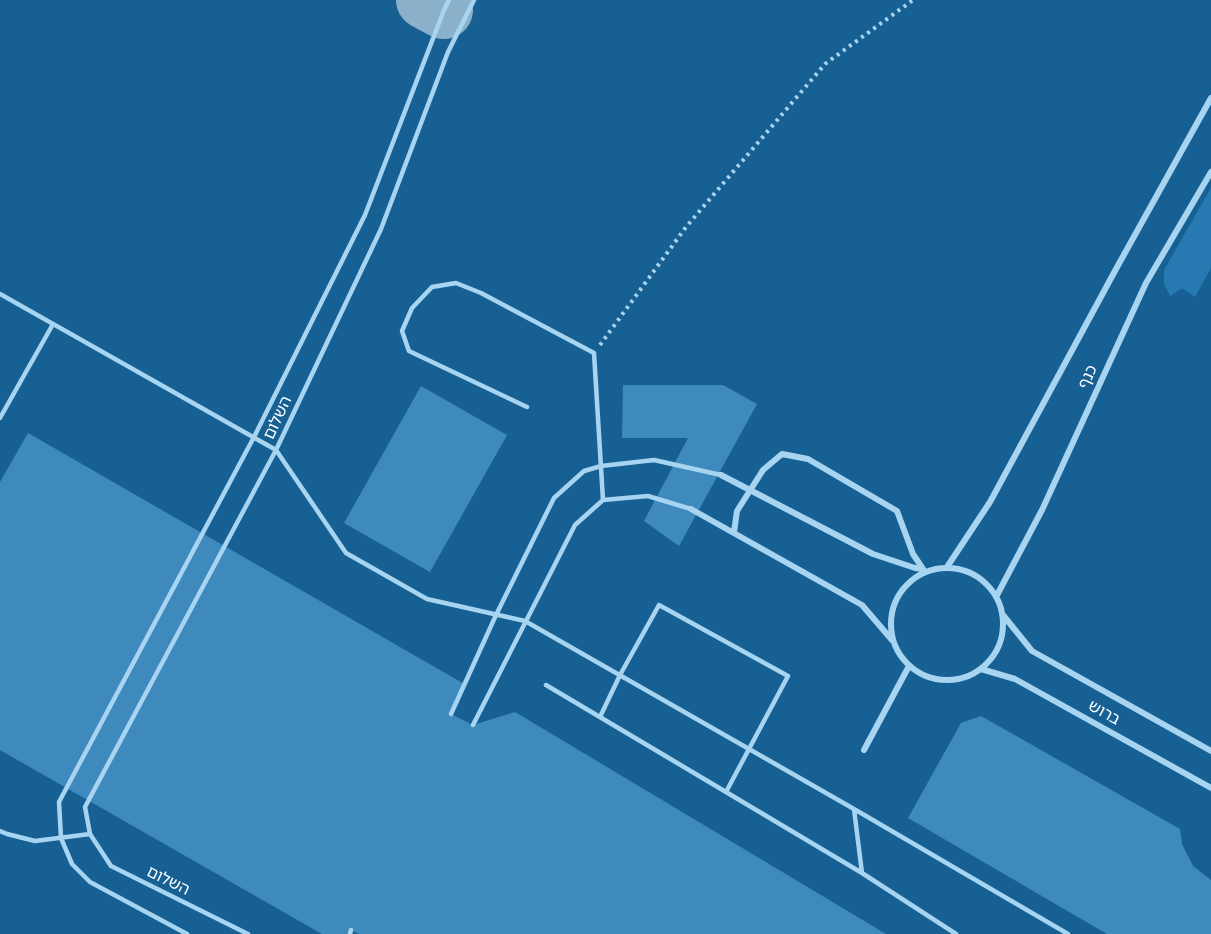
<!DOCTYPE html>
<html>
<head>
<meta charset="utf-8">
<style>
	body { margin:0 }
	canvas { display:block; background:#176094 }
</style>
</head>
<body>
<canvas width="1211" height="934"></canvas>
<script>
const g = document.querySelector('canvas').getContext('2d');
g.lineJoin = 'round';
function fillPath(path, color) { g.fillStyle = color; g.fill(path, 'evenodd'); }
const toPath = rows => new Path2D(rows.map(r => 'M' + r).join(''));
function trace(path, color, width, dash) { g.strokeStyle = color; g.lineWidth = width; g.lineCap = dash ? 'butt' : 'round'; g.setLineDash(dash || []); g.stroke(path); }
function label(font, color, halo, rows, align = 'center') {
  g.font = font + ' "Noto Sans","Noto Sans Hebrew",sans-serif'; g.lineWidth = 6; g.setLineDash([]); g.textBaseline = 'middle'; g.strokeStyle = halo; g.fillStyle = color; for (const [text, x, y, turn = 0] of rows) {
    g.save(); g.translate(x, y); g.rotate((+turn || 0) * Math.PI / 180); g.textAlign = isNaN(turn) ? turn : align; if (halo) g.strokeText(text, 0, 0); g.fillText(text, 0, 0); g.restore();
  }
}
fillPath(toPath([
	[1211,188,1211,268,1195,297,1182,288,1170,296,1164,284,1164,270]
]), '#267ab1');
trace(toPath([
	[425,0,444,10]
]), '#8bb0ca', 58);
fillPath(toPath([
	[623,385,723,385,757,404,679,546,644,521,688,438,622,438],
	[421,386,507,435,430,572,344,523],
	[28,433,466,685,451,714,473,725,515,712,886,934,359,934,351,930,351,934,322,934,0,750,0,482],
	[981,716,1180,829,1182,844,1193,866,1211,880,1211,934,1107,934,908,818,961,723]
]), '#3f8abc');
trace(toPath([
	[600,345,686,227,825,64,913,0]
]), '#a7d4f1', 4, [3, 4.5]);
trace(toPath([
	[0,294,276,450,346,553,427,599,525,621,854,809,1068,934],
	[527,407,409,351,402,331,412,308,432,287,456,283,481,293,594,353,603,500],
	[0,418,53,324],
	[546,685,726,792],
	[451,714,496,615,554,498,584,471,601,466,654,460,721,475],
	[600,717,620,675,659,605,788,676,726,792,862,873,956,934],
	[473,725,575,525,603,500,648,496,691,509],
	[854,809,862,873],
	[0,831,7,834,35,841,90,834],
	[187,934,90,882,72,864,61,838,59,802,254,437,365,215,444,10,449,0],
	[248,934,111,866,90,834,85,807,276,450,381,229,448,52,474,0],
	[350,934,351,930]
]), '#a7d4f1', 4.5);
trace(toPath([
	[721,475,873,554,915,568,923,569],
	[691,509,862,605,892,640],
	[734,532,737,511,763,470,782,454,808,459,897,511,913,554,923,569],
	[947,567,990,502,1116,269,1211,98],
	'891 624a56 56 0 1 1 112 0a56 56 0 1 1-112 0Z',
	[996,597,1042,510,1146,283,1211,172],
	[1003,615,1032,651,1211,751],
	[981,669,1015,679,1211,788],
	[864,750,909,666]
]), '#a7d4f1', 6);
label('16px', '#fff', '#176094', [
	["כנף",1088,377,-65],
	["השלום",278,418,-65],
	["ברוש",1104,713,29],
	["השלום",168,881,26]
]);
</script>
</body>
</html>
